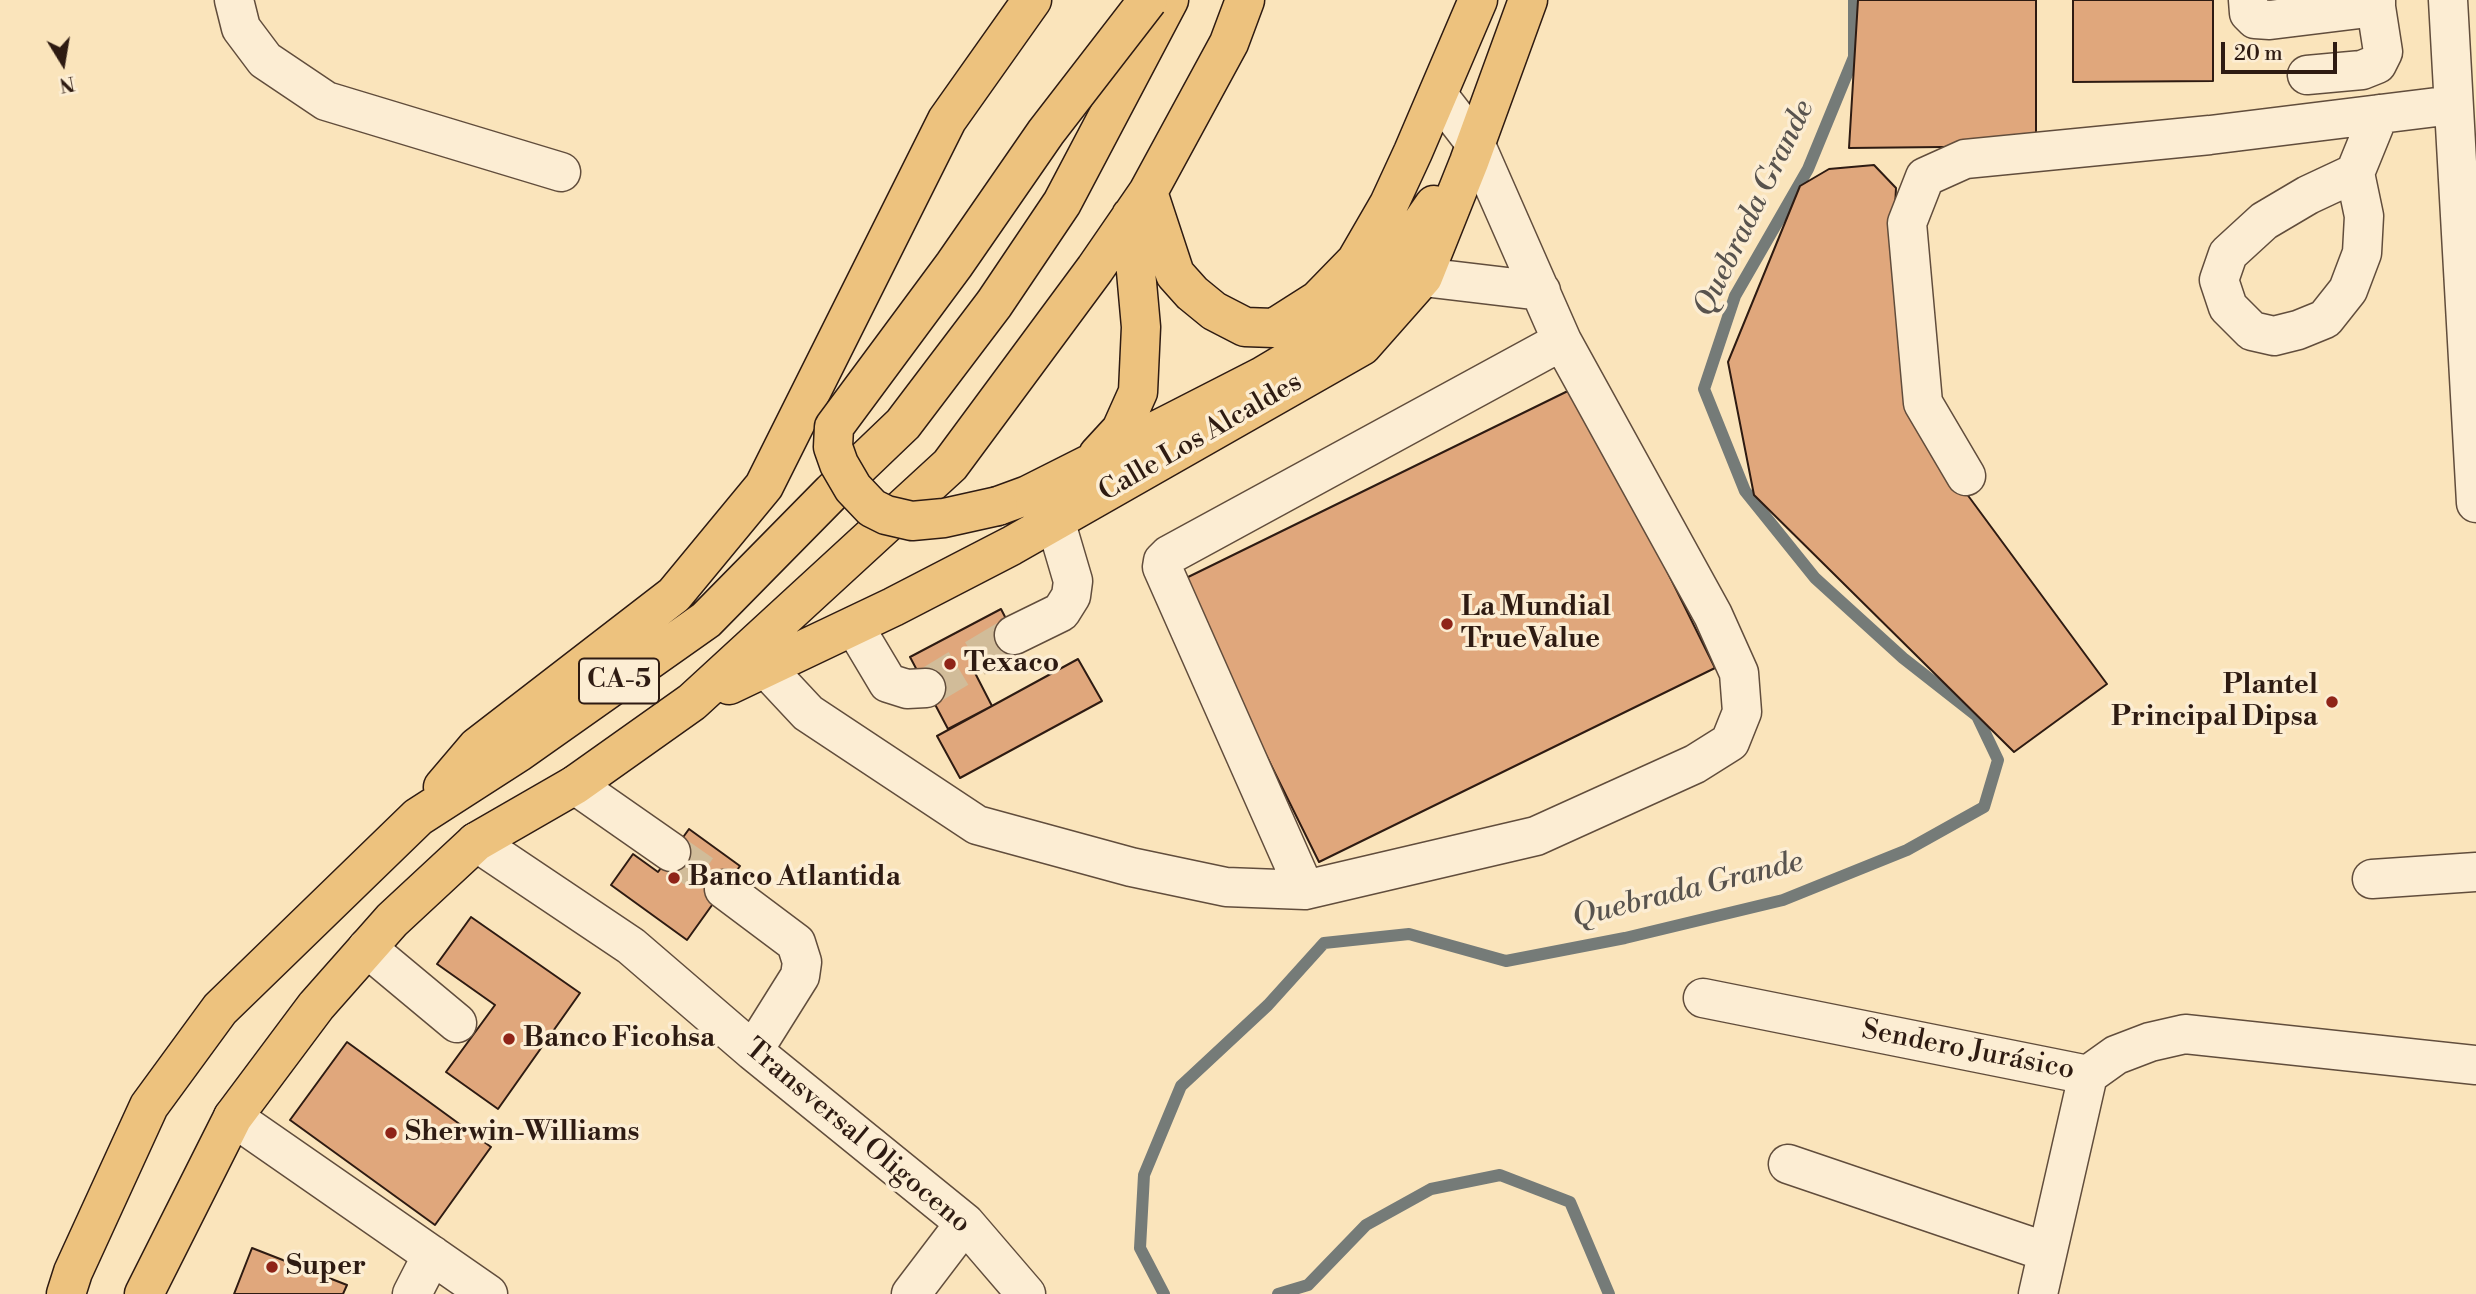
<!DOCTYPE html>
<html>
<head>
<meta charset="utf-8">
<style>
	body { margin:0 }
	#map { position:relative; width:2476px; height:1294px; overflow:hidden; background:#fae4bb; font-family:"Libre Bodoni",serif }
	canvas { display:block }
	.north { position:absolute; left:28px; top:28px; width:70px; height:70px; -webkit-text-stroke:5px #fcedd3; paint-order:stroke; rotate:169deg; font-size:19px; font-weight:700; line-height:28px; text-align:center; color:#2e1b12 }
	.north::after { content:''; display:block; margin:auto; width:24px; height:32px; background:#2e1b12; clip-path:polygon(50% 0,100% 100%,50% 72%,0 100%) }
	.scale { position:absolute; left:2221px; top:42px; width:116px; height:32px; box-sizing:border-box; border:4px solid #2e1b12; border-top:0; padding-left:9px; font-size:21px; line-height:24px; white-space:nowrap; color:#2e1b12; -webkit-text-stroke:5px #fcedd3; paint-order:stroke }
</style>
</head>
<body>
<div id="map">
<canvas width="2476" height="1294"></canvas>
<div class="north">N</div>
<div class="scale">20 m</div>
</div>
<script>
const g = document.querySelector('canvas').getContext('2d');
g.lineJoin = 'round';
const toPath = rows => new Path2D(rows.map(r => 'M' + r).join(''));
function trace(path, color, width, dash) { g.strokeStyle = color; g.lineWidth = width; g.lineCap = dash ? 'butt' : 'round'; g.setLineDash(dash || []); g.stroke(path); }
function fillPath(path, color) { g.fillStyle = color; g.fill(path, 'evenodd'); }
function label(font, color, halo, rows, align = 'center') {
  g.font = font + ' "Libre Bodoni",serif'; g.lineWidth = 7; g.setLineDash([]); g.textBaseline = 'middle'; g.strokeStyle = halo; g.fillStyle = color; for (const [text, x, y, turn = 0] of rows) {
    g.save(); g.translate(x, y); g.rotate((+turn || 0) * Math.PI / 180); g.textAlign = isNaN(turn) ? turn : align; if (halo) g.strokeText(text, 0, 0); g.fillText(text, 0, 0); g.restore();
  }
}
trace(toPath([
	[1164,1294,1140,1248,1144,1175,1181,1086,1268,1005,1324,943,1409,934,1506,961,1625,938,1783,900,1907,850,1984,807,1998,760,1977,716,1903,658,1815,578,1745,491,1704,389,1735,296,1808,169,1854,57,1854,0],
	[1278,1294,1308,1285,1366,1225,1431,1189,1500,1175,1570,1202,1609,1294]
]), '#757b78', 12);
const building = toPath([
	[1858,0,2036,0,2036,146,1849,148,1858,0],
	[2073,0,2213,0,2213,81,2073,82,2073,0],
	[1874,165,1896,188,1895,208,1930,444,2107,684,2014,752,1754,495,1728,362,1800,186,1829,169,1874,165],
	[1576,387,1715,668,1319,862,1180,581,1576,387],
	[1001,609,1020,646,974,671,992,706,948,729,910,657,1001,609],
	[1078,659,1102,701,960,778,937,736,1078,659],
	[689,829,740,866,687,940,611,885,633,854,658,872,689,829],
	[471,917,580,993,498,1109,446,1072,495,1005,437,964,471,917],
	[347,1042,491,1147,435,1225,290,1120,347,1042],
	[252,1248,347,1285,343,1294,234,1294,252,1248]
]);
fillPath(building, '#e0a77c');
trace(building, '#2e1b12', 2);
trace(toPath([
	[926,688,1014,635],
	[671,852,724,889]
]), '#d1bc99', 38, [38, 19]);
const minor = toPath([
	[234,0,241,28,265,60,326,101,561,172],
	[2248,0,2249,13,2255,19,2270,20,2376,7,2376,0],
	[2448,0,2476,503],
	[2307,75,2362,70,2377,64,2383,52,2376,7],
	[2355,173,2308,195,2264,221,2228,254,2219,280,2228,307,2252,331,2274,336,2298,330,2325,319,2348,290,2362,253,2364,216,2355,173,2379,114],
	[1423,277,1541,291],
	[1966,476,1923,403,1907,223,1925,177,1965,159,2210,135,2453,105],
	[854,626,888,683,907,689,926,688],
	[1014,635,1061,612,1071,596,1073,581,1055,520],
	[765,667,808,713,977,825,1131,867,1226,887,1305,890,1536,836,1695,764,1730,742,1742,712,1739,673,1713,615,1562,341,1475,143,1438,95],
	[575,785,671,852],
	[476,842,631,946,753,1051,965,1223,1026,1294],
	[2372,879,2476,872],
	[724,889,796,943,802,962,800,976,753,1051],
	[1305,890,1162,567,1163,561,1169,555,1562,341],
	[367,948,457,1023],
	[1703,998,2088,1075,2116,1055,2150,1042,2185,1034,2476,1065],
	[233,1117,488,1294],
	[1788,1164,2047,1252],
	[412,1294,432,1255],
	[911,1294,965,1223],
	[2038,1294,2088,1075]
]);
const major = toPath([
	[1148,192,1175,274,1192,293,1214,311,1245,327,1274,328,1318,300,1356,261,1389,204,1413,152,1478,0],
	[1098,455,1121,430,1138,392,1141,327,1131,216],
	[998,506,1028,495,1171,423,1261,377,1298,355,1380,283,1434,205],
	[729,685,893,607,1011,546,1362,346,1423,277,1469,162,1528,0],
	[443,787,477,747,674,595,764,486,947,120,1032,0],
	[66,1294,73,1272,149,1106,220,1009,418,817,519,752,706,620,832,492,903,424,994,304,1062,203,1169,0],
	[144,1294,233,1117,316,1006,392,920,476,842,575,785,692,702,950,465,1095,269,1148,192,1229,43,1245,0]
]);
trace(minor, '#614d3c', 41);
trace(major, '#2e1b12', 41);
trace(minor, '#fcedd3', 38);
trace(major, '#edc27e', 38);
const majorBridge = toPath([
	[998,506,944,518,912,521,886,515,872,508,853,488,839,464,833,447,834,427,954,265,1046,132,1148,0]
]);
trace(majorBridge, '#2e1b12', 41, []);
trace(majorBridge, '#edc27e', 38);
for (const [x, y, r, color] of [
	[1447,624,7,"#8f2418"],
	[950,664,7,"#8f2418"],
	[2332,702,7,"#8f2418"],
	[674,878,7,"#8f2418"],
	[509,1039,7,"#8f2418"],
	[391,1133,7,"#8f2418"],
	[272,1267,7,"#8f2418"]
]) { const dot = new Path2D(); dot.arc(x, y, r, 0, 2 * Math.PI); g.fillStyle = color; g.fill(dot); trace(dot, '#fcedd3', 2.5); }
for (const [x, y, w] of [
	[619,681,80]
]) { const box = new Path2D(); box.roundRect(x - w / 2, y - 22.5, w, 45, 5); g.fillStyle = '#fcedd3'; g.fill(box); trace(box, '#2e1b12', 2); }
label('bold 26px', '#2e1b12', null, [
	["CA-5",619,681]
]);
label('28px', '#2e1b12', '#fcedd3', [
	["Calle Los Alcaldes",1201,438,-30],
	["Sendero Jurásico",1968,1051,11],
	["Transversal Oligoceno",857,1137,40]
]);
label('bold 28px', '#2e1b12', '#fcedd3', [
	["La Mundial",1461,608],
	["TrueValue",1461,640],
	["Texaco",964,664],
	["Plantel",2318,686,"right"],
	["Principal Dipsa",2318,718,"right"],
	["Banco Atlantida",688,878],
	["Banco Ficohsa",523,1039],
	["Sherwin-Williams",405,1133],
	["Super",286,1267]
], 'left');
label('italic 30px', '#58534e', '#fcedd3', [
	["Quebrada Grande",1755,209,-64],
	["Quebrada Grande",1688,891,-14]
]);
</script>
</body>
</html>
